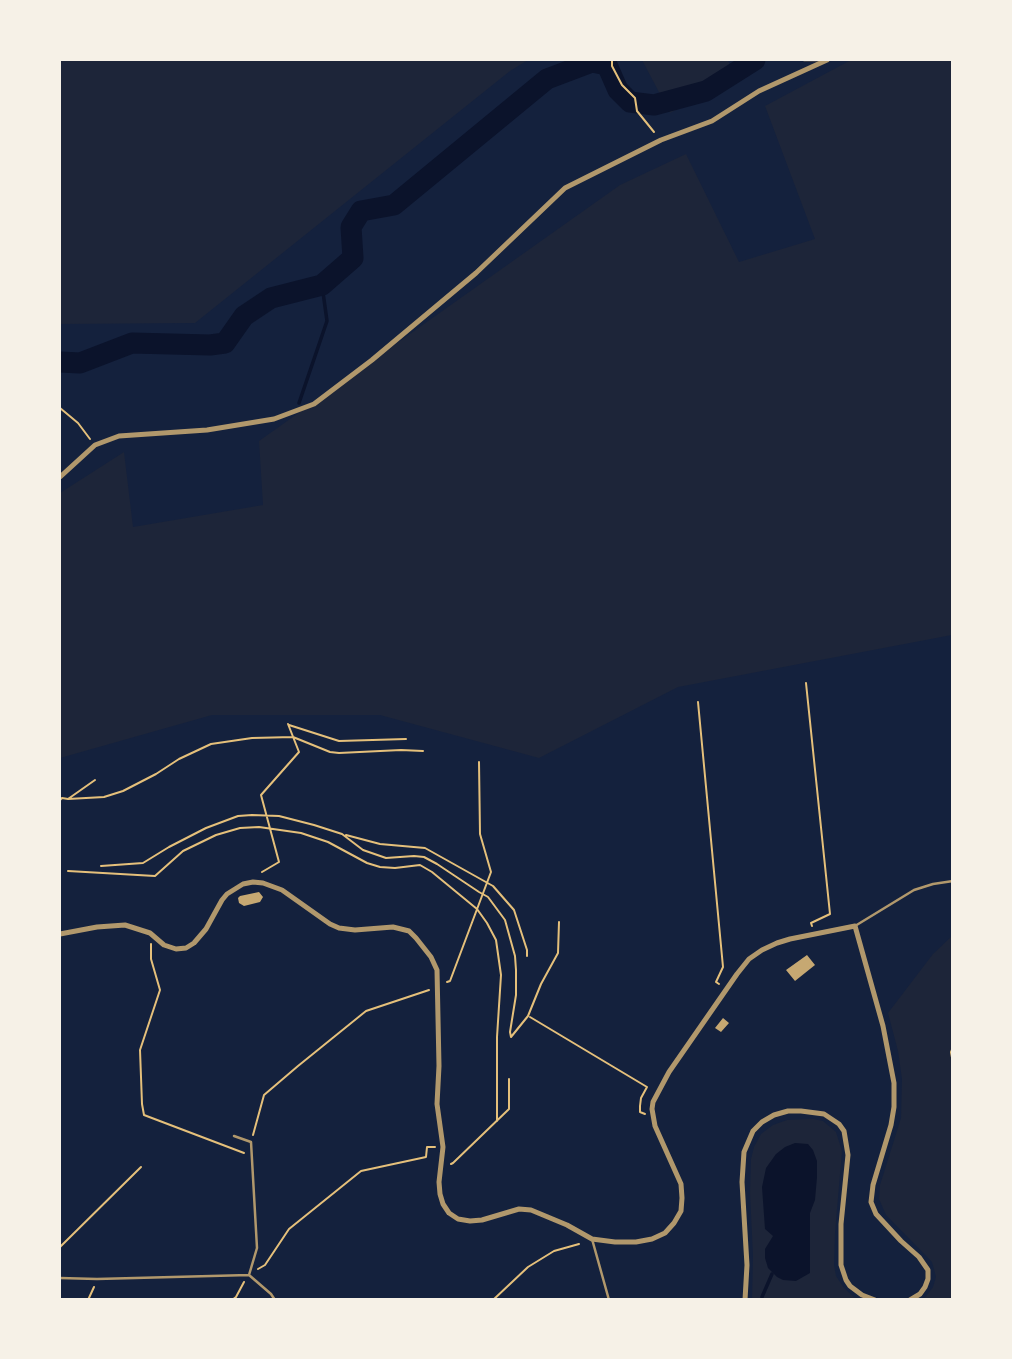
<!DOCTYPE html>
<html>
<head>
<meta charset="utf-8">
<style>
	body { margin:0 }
	#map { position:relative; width:1012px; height:1359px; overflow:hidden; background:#14213d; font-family:"Alegreya Sans",sans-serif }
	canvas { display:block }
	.frame { position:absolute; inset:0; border:61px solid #f6f1e7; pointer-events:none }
</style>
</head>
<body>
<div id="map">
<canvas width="1012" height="1359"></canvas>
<div class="frame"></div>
</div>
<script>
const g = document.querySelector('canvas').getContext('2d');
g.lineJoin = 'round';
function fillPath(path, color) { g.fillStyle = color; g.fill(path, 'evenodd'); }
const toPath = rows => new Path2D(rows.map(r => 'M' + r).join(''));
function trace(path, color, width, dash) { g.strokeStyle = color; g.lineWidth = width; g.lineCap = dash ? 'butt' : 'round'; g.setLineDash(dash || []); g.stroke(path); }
fillPath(toPath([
	[60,60,528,60,510,71,195,323,60,324],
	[642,60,728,60,735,79,670,113],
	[851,60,952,60,952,635,678,687,539,758,380,715,212,715,60,758,60,493,124,452,133,527,263,505,259,441,620,185,686,154,739,262,815,239,765,106],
	[952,936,952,1299,924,1299,933,1287,936,1277,932,1262,886,1215,879,1199,880,1185,901,1118,902,1079,898,1051,888,1013,933,954],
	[813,1119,823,1121,836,1132,842,1151,835,1233,834,1265,836,1276,844,1288,856,1299,752,1300,753,1256,750,1193,751,1159,754,1147,761,1134,773,1125,787,1120]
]), '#1d2539');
fillPath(toPath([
	[795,1143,808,1144,813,1150,817,1161,817,1177,815,1200,810,1213,810,1273,796,1281,783,1280,777,1277,768,1268,765,1258,765,1249,773,1236,765,1229,762,1187,766,1168,776,1154,785,1147]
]), '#0b132b');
trace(toPath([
	[299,403,327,321,322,285],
	[762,1297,772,1274]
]), '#0b132b', 3.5);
trace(toPath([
	[60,362,80,363,132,343,210,345,225,343,244,316,271,298,322,285,353,258,351,227,361,211,394,205,547,79,592,62,607,65,618,90,630,102,654,105,706,91,755,60]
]), '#0b132b', 21);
fillPath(toPath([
	[259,892,263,897,260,902,244,906,239,903,238,898,240,896],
	[807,955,815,965,795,981,786,970],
	[723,1018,729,1023,721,1032,715,1028]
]), '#c6a872');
trace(toPath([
	[612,60,612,66,622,85,635,98,637,111,654,132],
	[60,408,78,423,90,439],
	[806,683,830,914,811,923,812,926],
	[698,702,723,967,716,982,719,984],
	[289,725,339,741,406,739],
	[68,799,104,797,123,791,156,774,179,759,211,744,252,738,293,737,330,752,339,753,401,750,423,751],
	[60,800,62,798,68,799,95,780],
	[346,835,380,844,425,848,493,886,514,910,527,950,527,956],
	[101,866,143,863,169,847,206,828,238,816,252,815,279,816,314,825,342,834,363,850,386,858,414,856,424,857,437,864,479,892,488,897,505,920,515,956,516,970,516,995,510,1032,511,1037,528,1016,541,984,558,953,559,922],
	[68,871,155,876,183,851,216,835,240,828,259,827,301,833,328,842,367,863,380,867,395,868,420,865,432,872,477,909,487,923,496,940,501,975,497,1037,497,1121],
	[262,872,279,862,261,795,299,752,288,724],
	[151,944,151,959,160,990,140,1050,142,1104,144,1115,244,1153],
	[447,982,450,981,491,872,480,834,479,762],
	[530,1017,647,1087,641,1098,640,1106,640,1112,645,1114],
	[953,1047,951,1052,953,1063],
	[253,1135,264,1095,298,1066,366,1011,429,990],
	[451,1164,453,1163,509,1109,509,1079],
	[60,1247,141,1167],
	[258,1269,265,1265,289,1229,361,1171,426,1157,427,1147,435,1147],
	[88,1300,94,1287],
	[232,1300,236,1297,244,1282],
	[493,1300,528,1267,554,1251,579,1244]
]), '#e5c07b', 2);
trace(toPath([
	[804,60,821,60],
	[855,926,914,890,933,884,953,881],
	[234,1136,251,1142,257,1248,249,1275],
	[592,1239,609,1300],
	[60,1278,97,1279,249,1275,271,1294,275,1300]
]), '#b1986c', 2.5);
trace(toPath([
	[60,477,95,445,119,436,207,430,274,419,314,404,372,360,476,273,565,188,661,140,712,121,759,91,827,60],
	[60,934,97,927,125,925,150,933,164,945,176,949,186,948,194,943,206,929,222,900,227,894,243,884,253,882,263,883,282,890,330,924,339,928,355,930,393,927,409,931,416,938,431,957,437,970,439,1066,437,1104,443,1147,439,1182,440,1194,443,1204,449,1213,458,1219,470,1221,482,1220,519,1209,531,1210,567,1225,592,1239,615,1242,636,1242,652,1239,665,1233,674,1223,681,1211,682,1198,681,1184,655,1126,652,1109,653,1102,669,1072,737,974,749,959,762,950,777,943,790,939,855,926,883,1026,894,1083,894,1107,891,1125,873,1185,871,1202,876,1214,901,1241,919,1257,928,1270,928,1279,925,1287,920,1294,910,1300],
	[745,1300,747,1265,742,1182,744,1152,753,1131,762,1122,774,1115,788,1111,801,1111,824,1114,839,1124,844,1131,848,1155,841,1224,841,1265,846,1280,850,1286,862,1295,875,1300]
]), '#b1986c', 5);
</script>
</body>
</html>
